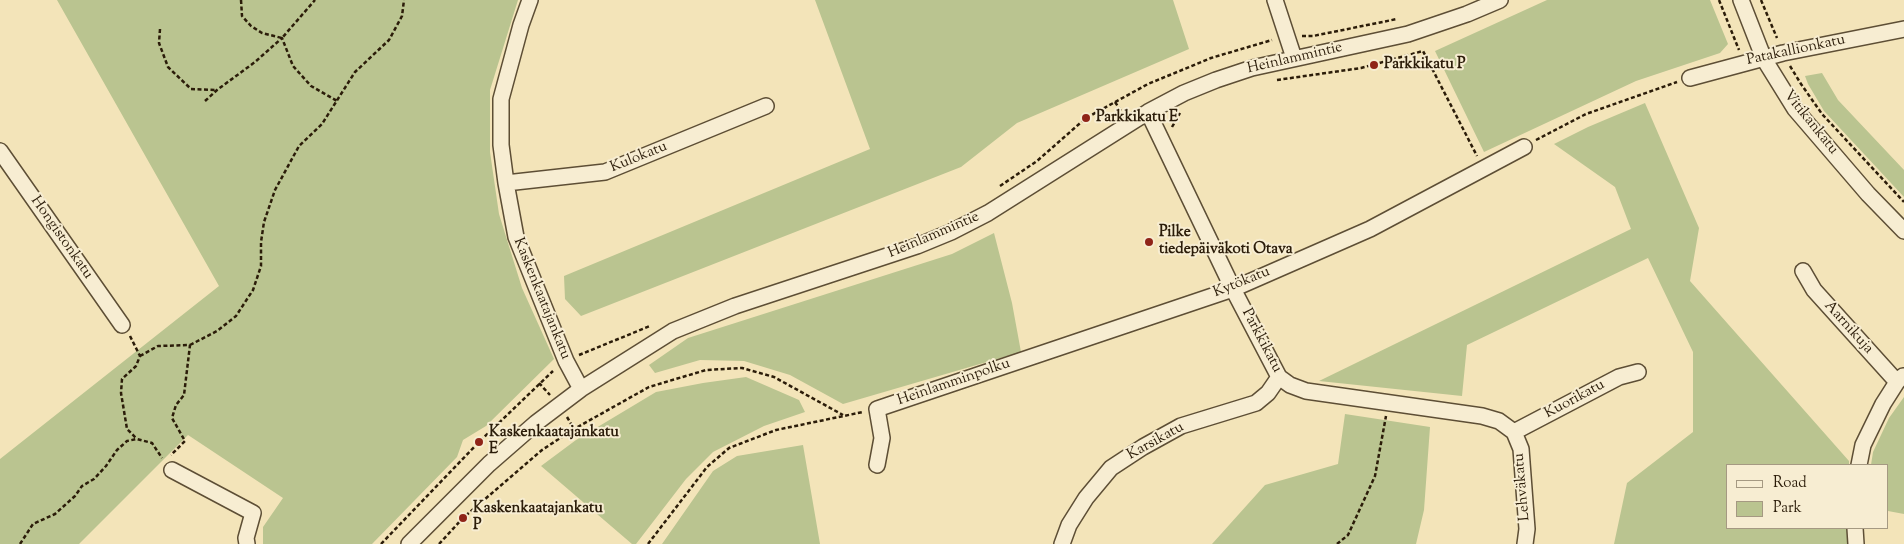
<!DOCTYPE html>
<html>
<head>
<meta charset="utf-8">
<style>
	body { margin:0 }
	#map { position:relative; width:1904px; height:544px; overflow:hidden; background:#f3e4b9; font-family:"Sorts Mill Goudy",serif }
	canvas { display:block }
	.legend { position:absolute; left:1726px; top:464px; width:162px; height:65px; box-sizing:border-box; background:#f7edd2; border:1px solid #a59982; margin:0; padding:6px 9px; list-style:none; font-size:15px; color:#2b1c09 }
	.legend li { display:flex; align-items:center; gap:10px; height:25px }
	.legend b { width:25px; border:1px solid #a59982 }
</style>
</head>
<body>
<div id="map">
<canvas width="1904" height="544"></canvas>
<ul class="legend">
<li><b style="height:6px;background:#f7edd2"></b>Road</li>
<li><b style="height:14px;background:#bac490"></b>Park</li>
</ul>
</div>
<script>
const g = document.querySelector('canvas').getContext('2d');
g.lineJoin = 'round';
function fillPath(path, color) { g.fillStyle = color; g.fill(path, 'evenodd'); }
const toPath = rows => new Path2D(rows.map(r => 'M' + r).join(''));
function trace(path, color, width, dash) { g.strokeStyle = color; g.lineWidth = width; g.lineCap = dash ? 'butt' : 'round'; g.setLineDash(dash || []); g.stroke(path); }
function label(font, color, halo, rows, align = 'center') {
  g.font = font + ' "Sorts Mill Goudy",serif'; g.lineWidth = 4; g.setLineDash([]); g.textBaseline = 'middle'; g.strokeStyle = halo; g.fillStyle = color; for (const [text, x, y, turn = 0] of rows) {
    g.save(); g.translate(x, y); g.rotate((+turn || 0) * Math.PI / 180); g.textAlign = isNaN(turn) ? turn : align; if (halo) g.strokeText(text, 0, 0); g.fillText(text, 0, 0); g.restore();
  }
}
fillPath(toPath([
	[57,0,518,0,490,90,490,152,499,214,522,288,554,359,486,426,463,440,457,457,372,544,263,544,263,527,283,498,188,435,79,544,0,544,0,459,219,286],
	[815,0,1173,0,1189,49,1017,123,961,167,581,316,565,299,564,276,870,149],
	[1547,0,1710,0,1728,44,1720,53,1636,81,1484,152,1435,51],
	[1822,73,1838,100,1904,170,1904,197,1824,111,1808,84,1805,76],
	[1645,103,1699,228,1690,281,1849,461,1849,465,1728,465,1728,528,1849,528,1849,544,1614,544,1627,483,1693,432,1693,352,1648,258,1467,345,1462,396,1319,381,1631,229,1615,187,1554,144,1588,127],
	[994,233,1012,303,1021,352,843,404,790,375,744,361,700,360,655,373,649,365,688,338,952,254],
	[746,377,799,400,805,412,764,426,713,452,686,479,636,544,632,544,541,466,576,440,656,392,703,383],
	[1904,397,1904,514,1888,511,1888,465,1871,465,1873,452,1889,418],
	[1345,414,1430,427,1424,510,1416,544,1212,544,1265,485,1338,464],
	[803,445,820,544,662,544,713,471,737,456]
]), '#bac490');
const minor = toPath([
	[530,0,521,25,501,99,501,145,506,183,516,237,566,361,581,389],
	[1275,0,1294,58],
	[1741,0,1764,59,1795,109,1868,194,1904,231],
	[1690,78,1783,53,1904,29],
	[1148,112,1233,289,1279,377,1290,385,1306,391,1482,416,1499,421,1514,432],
	[0,151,122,325],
	[506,183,605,172,766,106],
	[1803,271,1814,290,1897,382],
	[1514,432,1619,377,1638,372],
	[1514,432,1521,449,1527,529,1525,544],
	[877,465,882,438,877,409,1233,289,1370,229,1524,147],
	[1859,465,1863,445,1883,404,1897,382,1903,376],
	[172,470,253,513,246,538,247,544],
	[1855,528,1856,544],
	[409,544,489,464,536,423,581,389,673,331,735,306,917,246,951,232,988,213,1148,112,1184,93,1216,80,1252,68,1408,34,1467,14,1500,0],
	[1062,544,1069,525,1086,498,1111,468,1143,447,1181,426,1256,403,1268,393,1279,377]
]);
trace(minor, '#5d4e35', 18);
trace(toPath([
	[241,0,242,16,251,26,262,33,282,38,315,0],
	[1719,0,1739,50],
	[1761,0,1777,38],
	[160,29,159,43,168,67,191,89,217,90],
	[1302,36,1313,36,1397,19],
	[1790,66,1801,84,1822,114,1904,202],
	[1277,80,1361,68,1423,51,1477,156],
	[205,101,217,90,255,62,282,38,293,66,311,86,337,101],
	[1115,102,1121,111],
	[1172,127,1180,113],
	[1536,140,1586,114,1677,82],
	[1000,186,1037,161,1086,118,1148,84,1211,58,1272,40],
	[130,336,140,356,136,366,122,379,121,393,127,429,137,439],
	[190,345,217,331,236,316,253,290,261,266,261,242,264,222,275,190,299,146,322,124,355,72,389,40,402,16,404,0],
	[579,355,650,326],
	[140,356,158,346,190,345,184,395,176,405,172,418,185,441,171,455],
	[539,383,550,395],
	[567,417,574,429],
	[20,544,33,524,55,514,75,496,82,486,94,479,106,466,117,450,127,441,137,439,152,443,162,458],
	[381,544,479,442,553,371],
	[439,544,463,518,542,450,574,429,649,387,706,370,742,368,774,377,843,415],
	[648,544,707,467,729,448,776,430,863,412],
	[1337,544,1348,535,1375,476,1386,416]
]), '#2b1c09', 2.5, [4, 2.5]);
trace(minor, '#f7edd2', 15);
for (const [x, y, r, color] of [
	[1374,65,5,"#8f2418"],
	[1086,118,5,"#8f2418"],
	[1149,242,5,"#8f2418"],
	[479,442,5,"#8f2418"],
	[463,518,5,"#8f2418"]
]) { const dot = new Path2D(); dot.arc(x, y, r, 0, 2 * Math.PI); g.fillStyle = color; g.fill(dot); trace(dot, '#f7edd2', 2); }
label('15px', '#2b1c09', '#f7edd2', [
	["Patakallionkatu",1796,51,-12],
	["Heinlammintie",1295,59,-13],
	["Vitikankatu",1810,123,51],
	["Kulokatu",639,158,-22],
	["Heinlammintie",934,236,-23],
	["Hongistonkatu",61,238,55],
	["Kytökatu",1242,283,-22],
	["Kaskenkaatajankatu",541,299,68],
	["Aarnikuja",1848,328,48],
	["Parkkikatu",1261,341,62],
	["Heinlamminpolku",954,383,-19],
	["Kuorikatu",1575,400,-28],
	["Karsikatu",1156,442,-29],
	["Lehväkatu",1523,487,-95]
]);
label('bold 15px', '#2b1c09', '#f7edd2', [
	["Parkkikatu P",1384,65],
	["Parkkikatu E",1096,118],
	["Pilke",1159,233],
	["tiedepäiväkoti Otava",1159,250],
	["Kaskenkaatajankatu",489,433],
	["E",489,450],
	["Kaskenkaatajankatu",473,509],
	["P",473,526]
], 'left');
</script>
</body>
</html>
